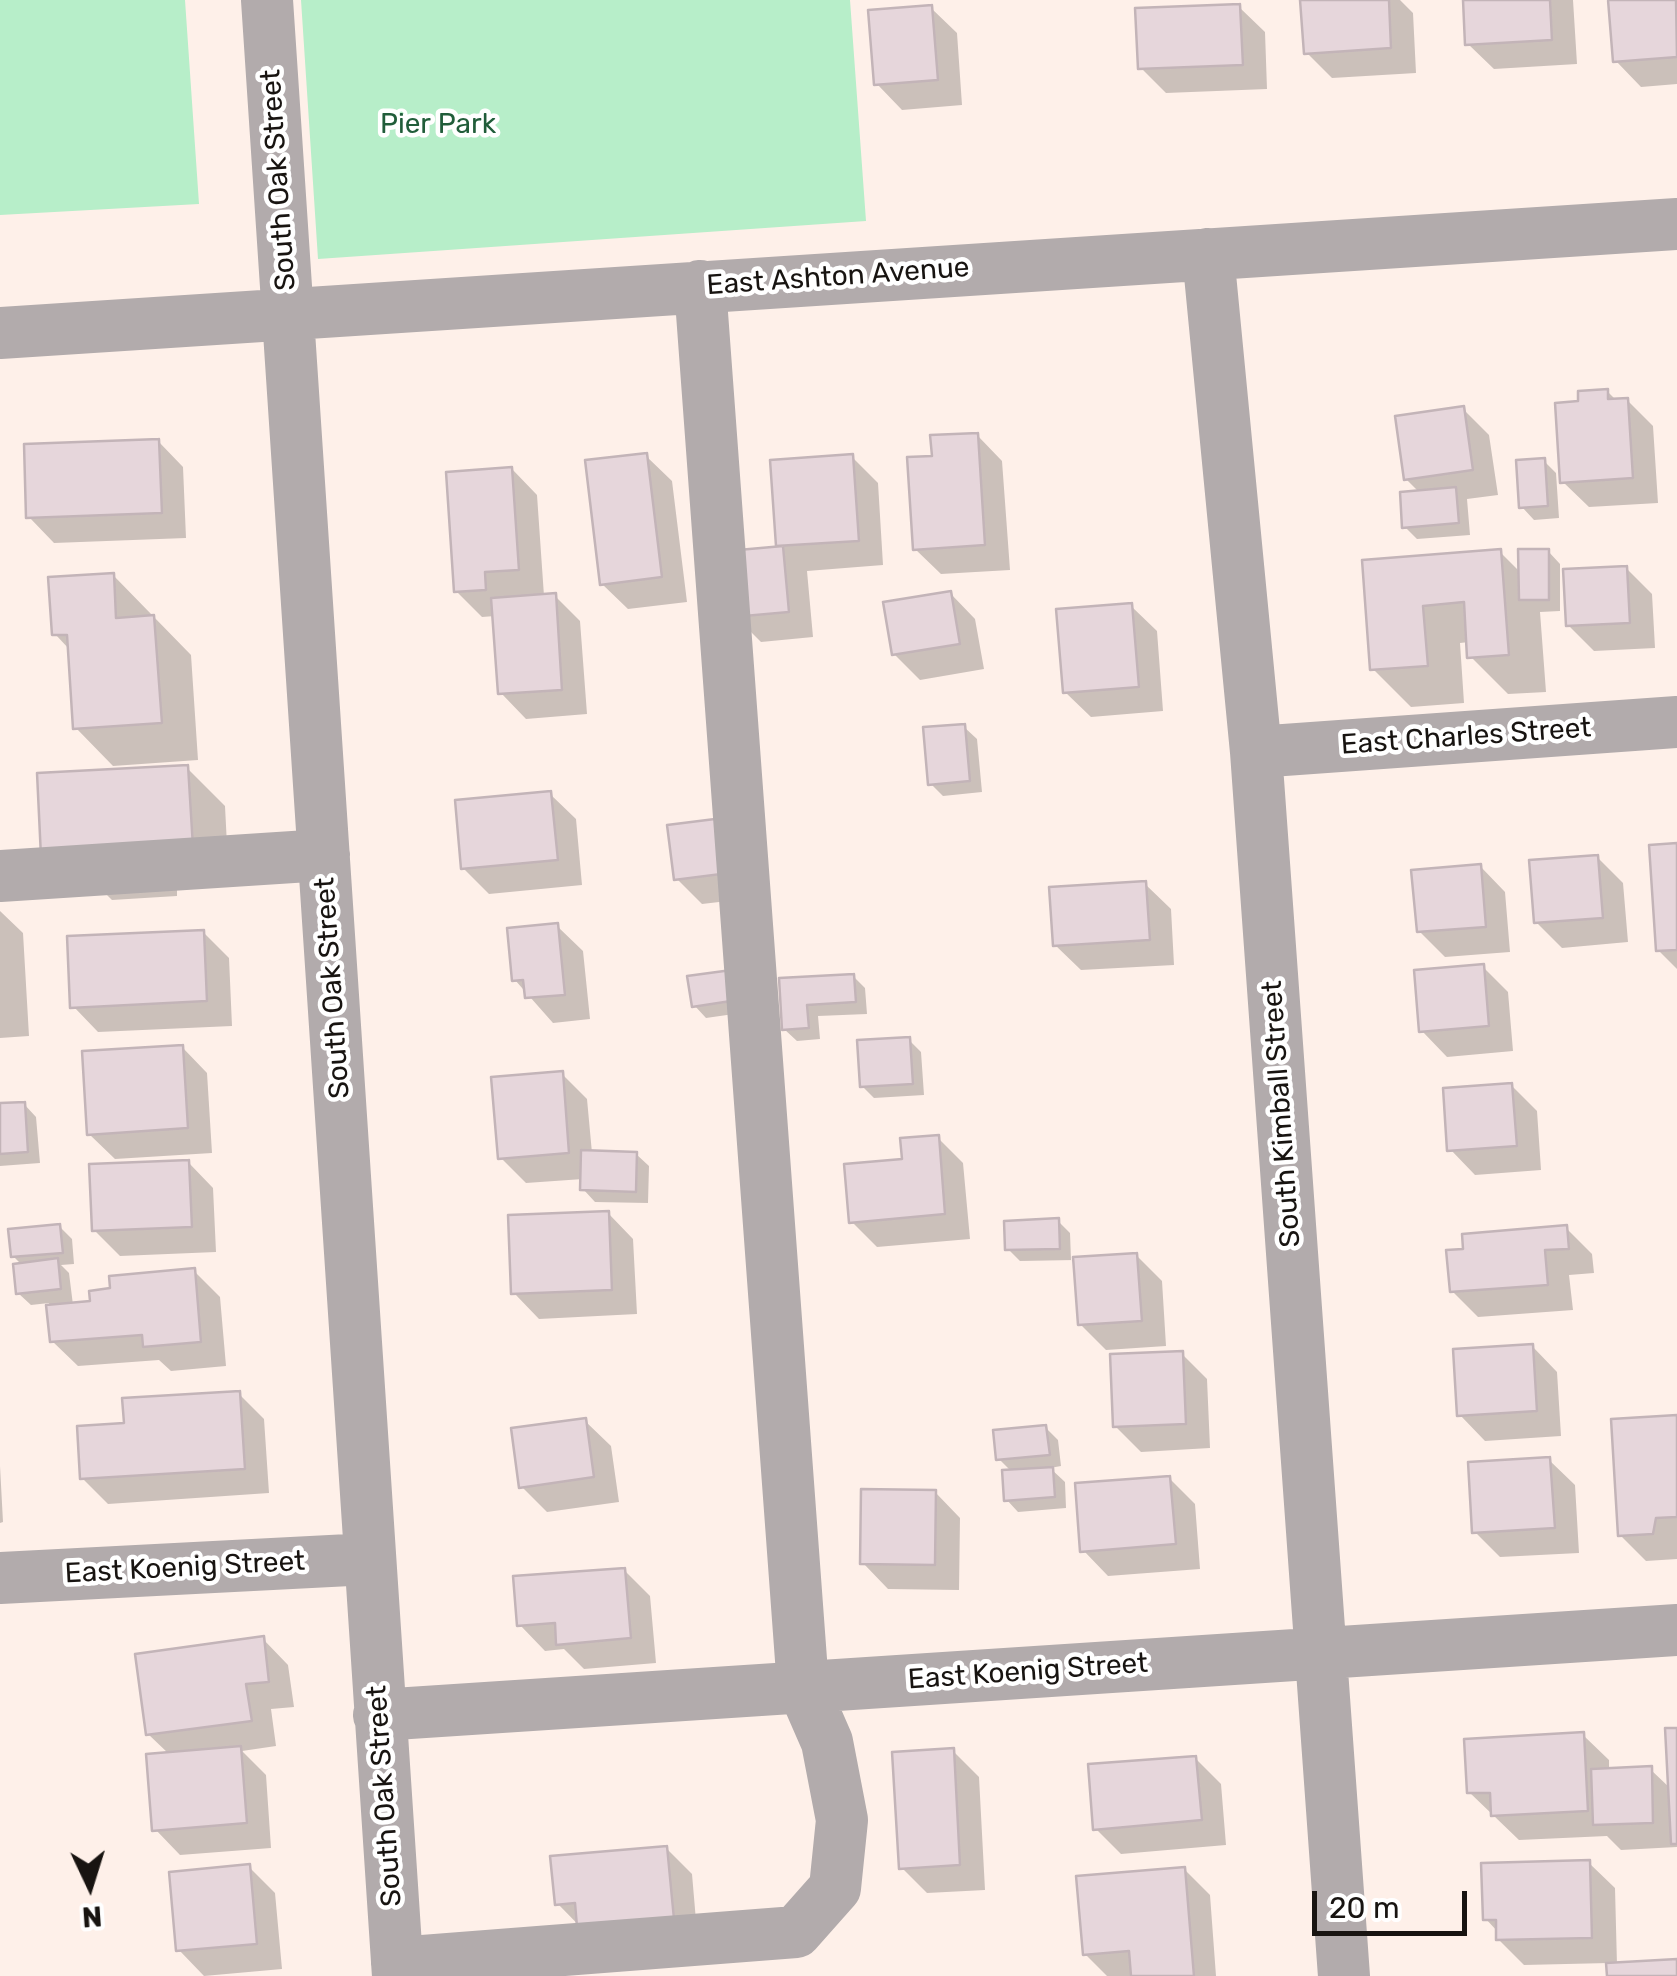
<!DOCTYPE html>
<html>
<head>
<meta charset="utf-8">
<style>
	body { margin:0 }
	#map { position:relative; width:1677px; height:1976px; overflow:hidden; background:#fef0e9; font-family:Rubik,sans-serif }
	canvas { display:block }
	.north { position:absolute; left:40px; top:1836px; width:100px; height:100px; -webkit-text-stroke:8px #fff; paint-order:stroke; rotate:176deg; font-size:28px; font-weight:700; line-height:40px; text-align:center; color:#181411 }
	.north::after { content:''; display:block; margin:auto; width:35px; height:45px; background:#181411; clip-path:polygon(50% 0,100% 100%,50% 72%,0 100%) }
	.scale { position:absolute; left:1312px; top:1891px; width:155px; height:45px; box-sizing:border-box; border:5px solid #181411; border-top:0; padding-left:12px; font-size:30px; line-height:35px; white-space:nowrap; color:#181411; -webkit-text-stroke:8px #fff; paint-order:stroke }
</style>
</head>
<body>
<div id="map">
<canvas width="1677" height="1976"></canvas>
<div class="north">N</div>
<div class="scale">20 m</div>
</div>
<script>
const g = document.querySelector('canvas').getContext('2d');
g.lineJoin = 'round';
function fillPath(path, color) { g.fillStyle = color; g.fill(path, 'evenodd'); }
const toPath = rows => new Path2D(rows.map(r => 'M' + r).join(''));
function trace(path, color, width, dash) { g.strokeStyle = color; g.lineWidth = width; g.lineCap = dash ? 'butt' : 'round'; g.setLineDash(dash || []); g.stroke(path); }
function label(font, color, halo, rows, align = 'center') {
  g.font = font + ' Rubik,sans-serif'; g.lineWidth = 9; g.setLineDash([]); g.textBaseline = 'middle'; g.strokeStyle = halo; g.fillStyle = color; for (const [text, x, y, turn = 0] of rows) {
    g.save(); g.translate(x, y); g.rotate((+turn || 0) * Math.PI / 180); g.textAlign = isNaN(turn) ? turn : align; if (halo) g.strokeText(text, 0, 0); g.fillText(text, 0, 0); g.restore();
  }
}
fillPath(toPath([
	[0,0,185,0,199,204,0,215],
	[301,0,850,0,866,221,318,259]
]), '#b7eec9');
fillPath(toPath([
	[1303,0,1400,0,1413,13,1416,73,1332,78,1306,52],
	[1465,0,1573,0,1577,64,1494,69,1468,44],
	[1610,0,1677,0,1677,84,1641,87,1616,61],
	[1239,7,1265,32,1267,89,1166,93,1141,68],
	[931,8,957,33,962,105,902,110,877,84],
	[1607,391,1617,401,1627,400,1653,426,1658,503,1589,507,1563,482,1581,403],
	[1463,409,1489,435,1498,495,1467,499,1470,535,1417,539,1405,527,1420,493,1406,479],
	[977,435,1002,461,1010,570,941,574,915,549],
	[158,441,183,467,186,538,54,543,29,517],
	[646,456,672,481,687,602,628,609,602,584],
	[852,457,878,483,883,565,807,571,813,637,761,642,735,616,779,549,773,462],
	[1544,461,1556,473,1559,518,1534,520,1522,507],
	[512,469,537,495,544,596,555,596,580,621,587,714,526,719,501,693,495,616,482,617,456,591],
	[1548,551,1560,564,1560,611,1540,612,1546,692,1508,694,1470,656,1469,642,1460,643,1464,703,1411,707,1373,669,1365,562,1500,552,1521,573],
	[1626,568,1652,594,1655,648,1594,651,1568,625],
	[113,575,191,655,198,760,113,766,76,728,70,650,55,634],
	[950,593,975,619,984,669,920,680,894,654],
	[1131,606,1157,631,1163,711,1091,717,1065,692],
	[964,727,977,739,982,792,943,796,930,783],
	[187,768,225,806,229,884,177,886,177,896,112,900,105,893],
	[550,794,576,819,582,885,489,894,463,868],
	[730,820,762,897,702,904,676,878],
	[1677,846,1677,969,1658,950],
	[1597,857,1623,883,1628,942,1562,948,1536,922],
	[1480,866,1505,892,1510,952,1445,957,1419,931],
	[1145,884,1171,909,1174,965,1081,970,1055,945],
	[0,911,23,933,29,1036,0,1038],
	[557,926,583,951,590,1019,553,1023,515,980],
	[203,932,229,958,232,1026,98,1032,73,1006],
	[1483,967,1508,992,1513,1051,1447,1057,1422,1031],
	[853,976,865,988,867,1014,818,1016,820,1039,797,1041,784,1029,782,980],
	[690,978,755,1011,706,1018,694,1005],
	[909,1040,921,1052,924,1095,874,1098,862,1086],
	[182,1047,207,1073,212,1153,115,1159,89,1134],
	[562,1074,587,1099,592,1153,636,1154,649,1166,648,1203,595,1202,583,1189,583,1179,526,1183,501,1158],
	[1511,1085,1537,1111,1541,1170,1475,1175,1450,1149],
	[24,1104,36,1117,40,1163,0,1166,0,1106],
	[938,1138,963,1163,970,1239,877,1247,852,1222,905,1161],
	[188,1162,213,1188,216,1252,120,1256,94,1230],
	[608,1213,633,1239,637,1314,539,1319,514,1293],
	[1058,1221,1070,1233,1071,1260,1136,1255,1162,1281,1166,1346,1106,1350,1080,1324,1075,1260,1020,1261,1008,1249],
	[60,1227,72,1239,74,1264,61,1265,69,1273,73,1305,93,1303,194,1271,220,1297,226,1366,171,1371,159,1360,78,1366,52,1341,49,1303,31,1305,18,1293,22,1265,13,1256],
	[1566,1228,1592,1254,1594,1273,1569,1275,1573,1310,1478,1317,1452,1291],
	[1532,1346,1557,1372,1561,1436,1485,1441,1460,1415],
	[1182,1354,1207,1379,1210,1448,1141,1452,1115,1426],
	[239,1394,264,1419,269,1493,108,1504,82,1478,126,1426],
	[1677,1418,1677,1559,1646,1561,1620,1535],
	[585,1421,611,1446,619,1502,547,1512,521,1486],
	[1045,1427,1058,1440,1061,1466,1050,1468,1065,1482,1066,1508,1018,1512,1006,1499,1012,1472,999,1459],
	[1549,1460,1575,1485,1579,1553,1500,1557,1475,1532],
	[0,1466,3,1522,0,1523],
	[1169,1478,1195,1504,1200,1569,1108,1576,1083,1550],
	[935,1492,960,1518,959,1590,888,1589,863,1563],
	[624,1570,650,1596,656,1663,584,1669,564,1649,545,1651,520,1625],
	[263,1639,288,1665,294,1707,271,1709,276,1746,242,1751,266,1775,271,1848,180,1855,155,1829,169,1754,148,1734],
	[1677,1731,1677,1847,1621,1850,1607,1836,1519,1840,1469,1792,1583,1735,1609,1760,1609,1771,1650,1769,1671,1789],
	[953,1751,979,1777,985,1890,927,1893,901,1867],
	[1195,1758,1221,1784,1226,1845,1121,1854,1096,1829],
	[666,1848,692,1874,698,1944,605,1952,558,1904],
	[1589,1863,1615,1888,1617,1965,1677,1962,1677,1976,1609,1976,1609,1963,1524,1965,1498,1939,1498,1932,1485,1918],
	[249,1867,275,1893,282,1969,204,1976,179,1950],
	[1184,1869,1210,1895,1216,1976,1107,1976,1085,1954]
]), '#0003');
const building = toPath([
	[1300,0,1389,0,1391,48,1304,54,1300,0],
	[1463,0,1550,0,1552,40,1465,45,1463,0],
	[1608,0,1676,0,1677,57,1613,62,1608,0],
	[1240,4,1243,65,1138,69,1135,8,1240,4],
	[932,5,938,80,874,85,868,10,932,5],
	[1608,389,1608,399,1628,398,1633,478,1560,483,1555,403,1578,401,1578,391,1608,389],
	[1464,406,1473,470,1404,480,1395,416,1464,406],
	[978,433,985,545,913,550,907,457,932,456,930,435,978,433],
	[159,439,162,513,26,518,24,444,159,439],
	[647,453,662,577,600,585,585,460,647,453],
	[853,454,859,541,776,546,770,460,853,454],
	[1545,458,1548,506,1519,508,1516,460,1545,458],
	[512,467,519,570,485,572,486,590,454,592,446,472,512,467],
	[1456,487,1459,523,1402,528,1400,492,1456,487],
	[783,546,789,612,733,617,727,551,783,546],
	[1501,549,1509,655,1467,658,1464,602,1423,606,1428,666,1370,670,1362,560,1501,549],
	[1518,549,1549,549,1549,600,1519,600,1518,549],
	[1627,566,1630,623,1566,626,1563,569,1627,566],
	[114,573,116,618,154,615,162,723,73,729,67,635,52,635,48,577,114,573],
	[951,591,960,644,892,655,883,602,951,591],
	[556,593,562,690,498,694,491,598,556,593],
	[1132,603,1139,687,1063,693,1056,609,1132,603],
	[965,724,970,781,928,785,923,727,965,724],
	[188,765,193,847,41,857,37,773,188,765],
	[551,791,558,860,461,869,455,800,551,791],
	[731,817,737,872,674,880,667,825,731,817],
	[1677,843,1677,950,1656,951,1649,845,1677,843],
	[1598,855,1603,918,1534,923,1529,860,1598,855],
	[1481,864,1486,927,1417,932,1411,870,1481,864],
	[1146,881,1150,940,1053,946,1049,887,1146,881],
	[558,923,565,995,525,998,523,980,512,981,507,928,558,923],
	[204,930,207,1001,70,1008,67,936,204,930],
	[1484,964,1489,1026,1419,1032,1414,970,1484,964],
	[739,969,744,999,692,1007,687,976,739,969],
	[854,974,856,1002,807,1005,809,1028,782,1030,779,978,854,974],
	[910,1037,913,1084,860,1087,857,1040,910,1037],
	[183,1045,188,1128,87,1135,82,1051,183,1045],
	[563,1071,569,1153,498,1159,491,1077,563,1071],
	[1512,1083,1517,1146,1447,1151,1443,1088,1512,1083],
	[25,1102,28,1152,0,1154,0,1103,25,1102],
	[939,1135,945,1214,849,1223,844,1164,902,1159,900,1138,939,1135],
	[581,1150,637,1152,636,1192,580,1190,581,1150],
	[189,1160,192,1227,92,1231,89,1164,189,1160],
	[609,1211,612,1290,511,1294,508,1215,609,1211],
	[1059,1218,1060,1249,1005,1250,1004,1221,1059,1218],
	[60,1224,63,1253,11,1257,8,1229,60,1224],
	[1567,1225,1569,1249,1545,1250,1548,1285,1450,1292,1446,1250,1463,1249,1462,1234,1567,1225],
	[1137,1253,1142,1321,1078,1325,1073,1257,1137,1253],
	[58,1258,61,1289,16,1294,13,1264,58,1258],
	[195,1268,201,1342,143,1347,142,1335,50,1342,46,1305,90,1301,89,1291,110,1288,109,1276,195,1268],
	[1533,1344,1537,1411,1457,1416,1453,1349,1533,1344],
	[1183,1351,1186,1424,1113,1427,1110,1354,1183,1351],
	[240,1391,245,1469,80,1479,77,1426,124,1423,122,1398,240,1391],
	[1677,1415,1677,1517,1656,1518,1653,1534,1618,1536,1611,1419,1677,1415],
	[586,1418,594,1477,519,1488,511,1428,586,1418],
	[1046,1425,1050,1455,996,1460,993,1430,1046,1425],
	[1550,1457,1555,1528,1472,1533,1468,1462,1550,1457],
	[1053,1467,1055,1497,1004,1501,1002,1470,1053,1467],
	[1170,1476,1176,1544,1080,1552,1075,1483,1170,1476],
	[861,1489,936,1490,935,1565,860,1564,861,1489],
	[625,1568,631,1638,556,1645,555,1623,517,1626,513,1576,625,1568],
	[264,1636,269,1682,246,1684,252,1721,146,1735,135,1654,264,1636],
	[1665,1728,1677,1728,1677,1844,1671,1844,1665,1728],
	[1584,1732,1588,1811,1491,1816,1490,1793,1467,1793,1464,1739,1584,1732],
	[241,1746,247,1823,152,1831,146,1754,241,1746],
	[954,1748,960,1865,899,1869,892,1752,954,1748],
	[1196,1756,1202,1820,1093,1830,1088,1764,1196,1756],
	[1652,1766,1653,1823,1593,1825,1591,1769,1652,1766],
	[667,1846,674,1919,577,1927,575,1903,555,1905,550,1856,667,1846],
	[1590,1860,1592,1938,1496,1940,1496,1920,1483,1920,1481,1863,1590,1860],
	[250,1864,257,1944,176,1951,169,1872,250,1864],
	[1185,1867,1194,1976,1131,1976,1129,1951,1083,1955,1076,1876,1185,1867],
	[1677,1959,1677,1976,1607,1976,1606,1963,1677,1959]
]);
fillPath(building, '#e6d6db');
trace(building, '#c3b4b8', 2.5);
trace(toPath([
	[267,0,398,1976],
	[1208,254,1256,752,1344,1976],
	[0,333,1677,224],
	[1256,752,1677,722],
	[0,876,324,855],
	[0,1578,369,1559],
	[379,1715,1677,1630],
	[397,1963,796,1932,835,1888,842,1820,827,1742,803,1687,700,286]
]), '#b2abac', 52);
label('28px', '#215d3a', '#fff', [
	["Pier Park",438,125]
]);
label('28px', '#181411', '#fff', [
	["South Oak Street",279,180,-94],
	["East Ashton Avenue",838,277,-4],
	["East Charles Street",1466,737,-4],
	["South Oak Street",333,988,-94],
	["South Kimball Street",1282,1114,-94],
	["East Koenig Street",185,1568,-3],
	["East Koenig Street",1028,1672,-4],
	["South Oak Street",385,1796,-94]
]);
</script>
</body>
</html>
